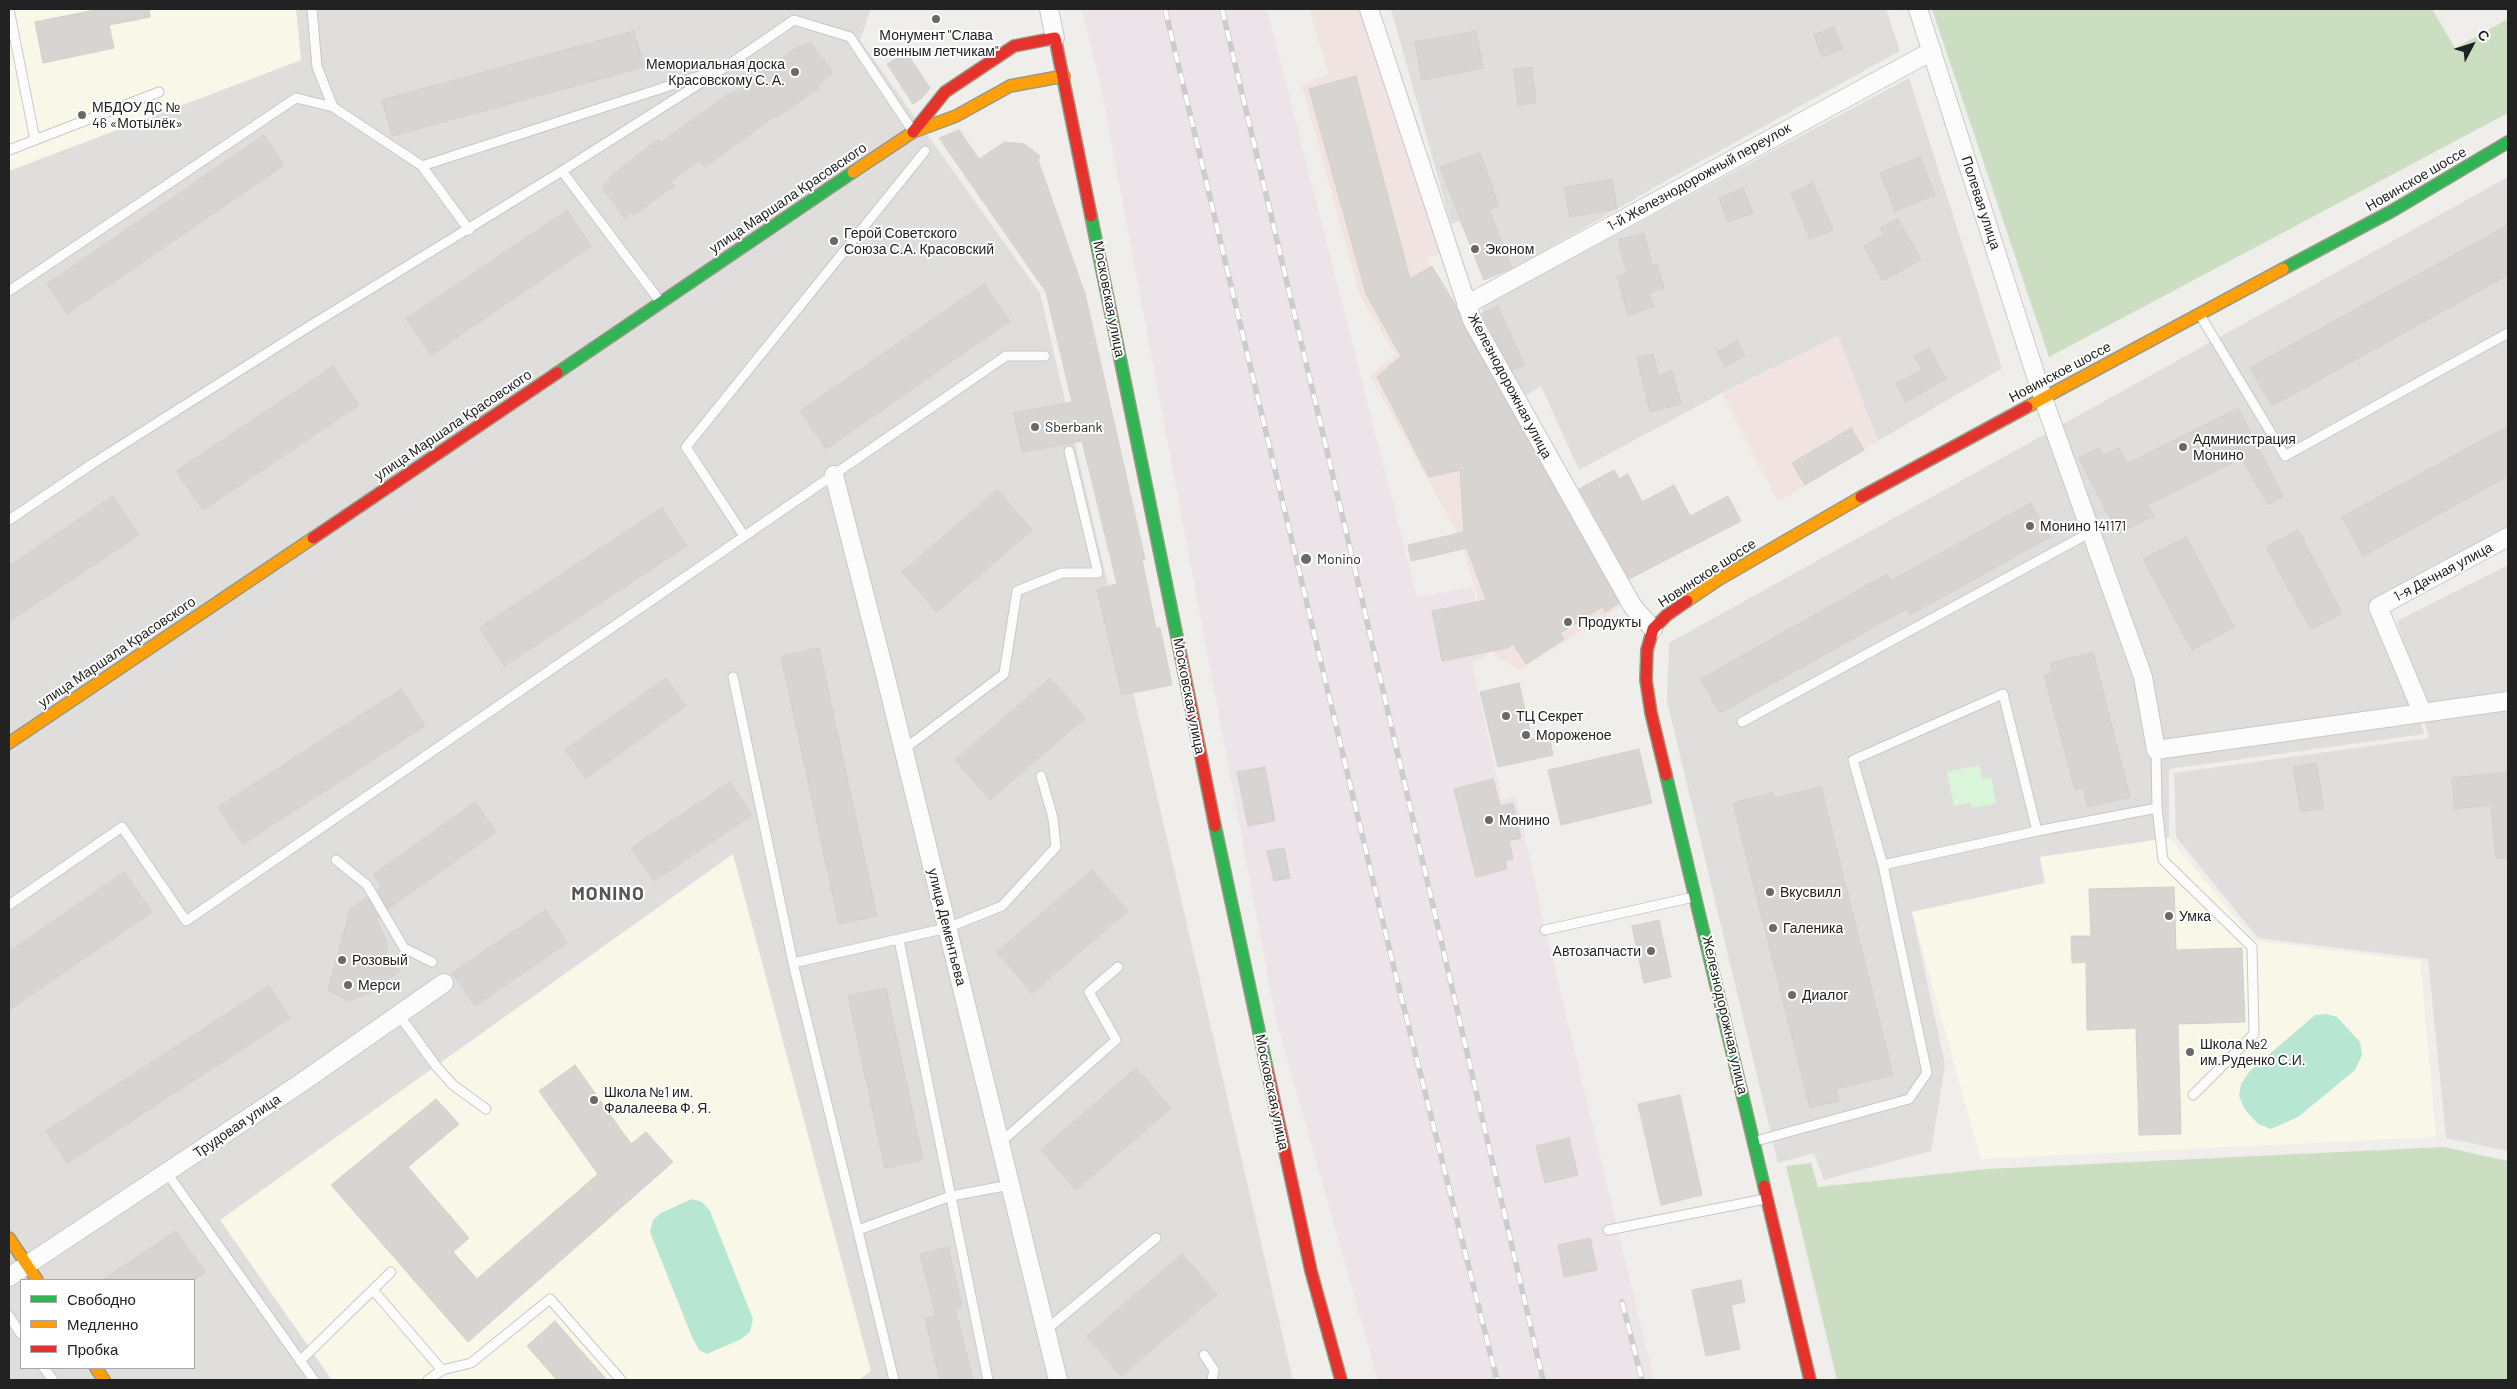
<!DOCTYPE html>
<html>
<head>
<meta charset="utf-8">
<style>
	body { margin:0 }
	#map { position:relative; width:2517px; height:1389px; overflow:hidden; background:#f0eeeb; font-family:Barlow,sans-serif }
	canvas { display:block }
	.frame { position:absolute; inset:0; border:10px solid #222; pointer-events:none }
	.legend { position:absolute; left:20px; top:1279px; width:175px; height:90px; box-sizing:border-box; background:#fff; border:1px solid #a7a7a7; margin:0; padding:6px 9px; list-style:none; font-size:15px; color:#222 }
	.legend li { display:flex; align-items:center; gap:10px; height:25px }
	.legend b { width:25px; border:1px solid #a7a7a7 }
	.north { position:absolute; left:2447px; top:20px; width:50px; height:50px; -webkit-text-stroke:4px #fff; paint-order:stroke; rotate:50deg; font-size:14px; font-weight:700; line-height:20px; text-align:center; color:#222 }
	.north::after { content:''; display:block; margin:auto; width:18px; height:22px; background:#222; clip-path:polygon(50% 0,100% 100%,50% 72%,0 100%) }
</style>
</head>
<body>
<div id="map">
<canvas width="2517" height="1389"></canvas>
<div class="frame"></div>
<ul class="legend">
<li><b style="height:6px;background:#30b455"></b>Свободно</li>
<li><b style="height:6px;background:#ff9f0a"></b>Медленно</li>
<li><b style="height:6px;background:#e5322d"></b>Пробка</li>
</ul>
<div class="north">С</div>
</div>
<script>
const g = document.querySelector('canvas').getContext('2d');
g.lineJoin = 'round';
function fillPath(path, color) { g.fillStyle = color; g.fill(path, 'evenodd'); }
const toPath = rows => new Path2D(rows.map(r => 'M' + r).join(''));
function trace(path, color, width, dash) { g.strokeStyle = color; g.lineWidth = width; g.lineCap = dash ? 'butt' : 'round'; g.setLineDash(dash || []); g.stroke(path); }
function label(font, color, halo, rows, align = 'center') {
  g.font = font + ' Barlow,sans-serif'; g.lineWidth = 4; g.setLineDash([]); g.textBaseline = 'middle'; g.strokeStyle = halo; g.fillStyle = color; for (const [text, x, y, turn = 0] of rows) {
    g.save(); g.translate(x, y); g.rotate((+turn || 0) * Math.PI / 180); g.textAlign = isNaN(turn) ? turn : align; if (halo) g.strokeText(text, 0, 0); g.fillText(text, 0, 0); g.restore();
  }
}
fillPath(toPath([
	[9,9,871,9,860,40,1040,293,1293,1380,9,1380],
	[21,1280,194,1280,194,1368,21,1368],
	[1391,9,1886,9,1900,51,1683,171,1513,269,1484,280,1460,221,1451,224],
	[1909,78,2002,368,1878,441,1838,336,1722,393,1579,470,1541,386,1527,395,1519,388,1508,372,1481,307],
	[2508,177,2508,547,2388,610,2424,734,2169,769,2169,838,2040,857,2045,883,1912,912,1945,1065,1931,1151,1824,1180,1814,1153,1778,1163,1667,701,1669,643],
	[2508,565,2508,1151,2446,1138,2428,959,2258,938,2176,837,2174,773,2429,738,2397,621]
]), '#dfdedc');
fillPath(toPath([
	[1309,9,1364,9,1440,254,1425,258,1627,603,1519,670,1494,655,1461,540,1370,376,1395,354,1360,296,1302,85,1329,74],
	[1838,336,1878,441,1778,502,1722,393]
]), '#f1e3e1');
fillPath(toPath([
	[1082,9,1267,9,1417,597,1473,587,1488,655,1472,663,1502,800,1516,796,1544,924,1654,1380,1378,1380,1276,1019,1101,87]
]), '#ede4e9');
fillPath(toPath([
	[9,9,296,9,301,60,9,171],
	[2169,838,2255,941,2420,961,2436,1137,1981,1159,1912,912,2045,883,2040,857],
	[733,854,871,1371,859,1380,332,1380,220,1220]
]), '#f8f7e8');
fillPath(toPath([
	[1932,9,2432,9,2455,48,2508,19,2508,113,2049,357],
	[2444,1147,2508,1161,2508,1380,1837,1380,1786,1166,1811,1163,1818,1187,1987,1169]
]), '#cbdec1');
fillPath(toPath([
	[1979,765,1982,779,1991,777,1996,803,1972,808,1971,802,1954,806,1947,772]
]), '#daf5da');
fillPath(toPath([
	[2326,1014,2337,1017,2360,1042,2362,1055,2355,1070,2298,1117,2271,1129,2258,1124,2244,1108,2239,1096,2241,1084,2250,1071,2307,1022,2315,1015],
	[692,1199,702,1202,710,1211,753,1319,750,1332,741,1339,707,1354,699,1350,692,1337,650,1232,653,1220,661,1213]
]), '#b7e6d2');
const building = toPath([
	[100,9,149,9,150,17,109,25,114,48,43,63,35,22,100,9],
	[1834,27,1843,49,1822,57,1814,35,1834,27],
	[634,31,644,67,392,136,382,100,634,31],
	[1476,31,1483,68,1422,80,1415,42,1476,31],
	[810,42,833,73,817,85,819,88,776,118,775,116,705,167,700,160,671,181,674,186,634,215,632,212,624,218,602,187,611,180,609,178,658,139,660,143,730,93,731,95,799,46,801,48,810,42],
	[906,52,930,88,922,98,913,104,887,64,906,52],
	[1532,67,1536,103,1518,105,1514,69,1532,67],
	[1356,76,1410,279,1432,266,1455,304,1463,325,1619,603,1605,612,1602,607,1560,633,1564,639,1526,664,1513,644,1507,648,1442,661,1432,611,1486,600,1467,548,1411,561,1408,545,1464,532,1460,470,1429,477,1377,377,1401,356,1366,294,1309,89,1356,76],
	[959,130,979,159,1005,142,1024,144,1040,156,1038,160,1085,294,1145,559,1142,560,1156,628,1160,628,1172,685,1122,695,1097,589,1117,584,1082,441,1022,452,1014,413,1072,402,1046,292,939,138,959,130],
	[264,135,284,165,67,314,47,284,264,135],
	[1480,153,1499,206,1489,210,1512,268,1484,280,1440,167,1480,153],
	[1920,157,1935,195,1895,211,1880,173,1920,157],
	[1612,179,1617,209,1570,217,1564,187,1612,179],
	[1813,183,1833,230,1810,239,1791,193,1813,183],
	[1743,188,1753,213,1728,222,1719,198,1743,188],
	[567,210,591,246,431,355,406,319,567,210],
	[1898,219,1921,260,1883,281,1864,246,1884,234,1880,228,1898,219],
	[2508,225,2508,275,2272,406,2250,368,2508,225],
	[1644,233,1652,265,1657,264,1664,288,1649,293,1654,307,1628,315,1617,276,1627,273,1618,240,1644,233],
	[984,284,1010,321,826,449,800,411,984,284],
	[1498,306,1524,365,1512,370,1481,314,1498,306],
	[1737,341,1745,356,1725,367,1717,352,1737,341],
	[1929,348,1946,379,1906,402,1896,384,1922,370,1914,356,1929,348],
	[1653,354,1658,375,1672,371,1681,404,1650,412,1637,358,1653,354],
	[333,366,359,405,203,510,176,471,333,366],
	[2238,408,2283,496,2268,505,2242,458,2148,505,2154,516,2118,534,2079,458,2099,448,2103,456,2119,448,2127,464,2238,408],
	[2508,426,2508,476,2363,556,2342,517,2508,426],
	[1851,428,1864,450,1805,485,1792,463,1851,428],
	[1614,470,1619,479,1628,474,1642,502,1674,485,1690,516,1728,496,1741,521,1629,579,1579,489,1614,470],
	[997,490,1032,530,937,612,902,572,997,490],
	[113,496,139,535,9,622,9,566,113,496],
	[2031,503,2050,537,1910,615,1906,609,1720,713,1701,679,1887,574,1891,581,2031,503],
	[662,508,687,546,504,666,479,628,662,508],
	[2298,530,2342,613,2311,630,2266,547,2298,530],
	[2186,537,2234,627,2192,650,2143,559,2186,537],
	[819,648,877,916,839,924,781,656,819,648],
	[2093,652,2130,797,2088,807,2083,788,2075,790,2044,675,2053,673,2050,663,2093,652],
	[666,678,686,706,586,778,565,750,666,678],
	[1050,678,1085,718,990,800,955,760,1050,678],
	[1519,683,1532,740,1549,736,1553,755,1498,767,1480,692,1519,683],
	[401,689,425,726,243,844,218,807,401,689],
	[1639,749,1652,803,1561,825,1548,770,1639,749],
	[2316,763,2324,808,2301,812,2293,767,2316,763],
	[1265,767,1275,821,1248,826,1237,772,1265,767],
	[2508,772,2508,858,2496,858,2491,805,2454,809,2452,778,2508,772],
	[1493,779,1500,806,1513,803,1521,838,1509,841,1513,859,1505,861,1507,869,1476,877,1454,789,1493,779],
	[730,782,752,815,654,881,631,848,730,782],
	[1821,787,1893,1075,1836,1089,1839,1101,1810,1108,1733,803,1773,793,1774,798,1821,787],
	[475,802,496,832,388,909,377,890,382,886,373,875,475,802],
	[1284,848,1290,878,1274,881,1267,851,1284,848],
	[1092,870,1128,911,1032,993,997,952,1092,870],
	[124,872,152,912,9,1010,9,952,124,872],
	[2174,887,2176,950,2242,948,2245,1022,2178,1024,2181,1134,2139,1135,2136,1028,2087,1030,2086,962,2072,963,2071,936,2091,936,2089,889,2174,887],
	[367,897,378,916,376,918,388,945,383,965,401,970,369,993,349,1001,328,990,350,910,367,897],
	[545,910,567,943,475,1006,452,973,545,910],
	[1659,920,1671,977,1644,983,1632,926,1659,920],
	[269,986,290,1018,67,1163,46,1131,269,986],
	[886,988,923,1160,885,1168,848,996,886,988],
	[575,1065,631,1144,646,1132,673,1162,468,1342,331,1185,436,1099,459,1124,408,1167,469,1238,453,1252,477,1279,598,1174,539,1091,575,1065],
	[1136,1068,1171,1108,1076,1190,1041,1150,1136,1068],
	[1680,1095,1702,1195,1661,1205,1638,1104,1680,1095],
	[1569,1138,1578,1175,1545,1183,1536,1146,1569,1138],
	[176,1231,205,1272,193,1280,103,1280,176,1231],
	[1590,1238,1597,1270,1564,1277,1558,1245,1590,1238],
	[948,1247,962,1306,955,1308,973,1380,940,1380,925,1319,936,1316,920,1254,948,1247],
	[1182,1254,1217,1294,1121,1376,1087,1336,1182,1254],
	[1741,1280,1745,1302,1731,1305,1740,1349,1706,1356,1692,1290,1741,1280],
	[555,1321,607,1380,557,1380,527,1346,555,1321]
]);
fillPath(building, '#d7d4d2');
trace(building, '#d3d0cc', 1);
const lane = toPath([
	[9,9,35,140],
	[312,9,317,67,333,107],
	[9,150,159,92],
	[422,166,712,72],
	[9,291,296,98,333,107,422,166,469,230],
	[659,300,562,171,724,68,794,20,850,37,912,130],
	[2200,315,2285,456,2508,333],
	[9,520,92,464,305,329,562,171],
	[744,536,686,447,925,151],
	[733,677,793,963],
	[1742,722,2091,532],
	[903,750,1004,674,1017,591,1062,573,1098,573,1069,451],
	[2157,808,2163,860,2252,947,2254,1034,2193,1095],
	[336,860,367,885,404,948,432,962],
	[1883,865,2037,831,2157,808,2156,750],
	[9,905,122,827,186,921,1006,356,1045,356],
	[1545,930,1694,897],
	[899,940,988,1380],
	[399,1015,436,1066,453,1085,486,1109],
	[1756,1141,1909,1099,1927,1073,1883,865,1853,760,2003,694,2037,831],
	[1000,1143,1116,1040,1089,992,1118,967],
	[167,1173,314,1380],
	[858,1230,951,1196,1010,1185],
	[1608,1230,1765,1199],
	[373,1290,442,1370,428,1380],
	[9,1316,21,1334],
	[1046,1330,1156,1238],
	[1204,1355,1214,1370,1212,1380],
	[300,1361,391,1272],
	[44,1368,53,1380],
	[442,1370,471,1363,550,1299,621,1380],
	[894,1380,793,963,947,928,1002,906,1056,847,1053,818,1041,776]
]);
const street = toPath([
	[1049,9,1055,38],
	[1369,9,1472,320,1633,607,1653,629],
	[1918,9,2043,398,2143,677,2156,750,2508,701],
	[1466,305,1932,51],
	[834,475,886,678,1058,1380],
	[2422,712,2378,607,2508,537],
	[9,1277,301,1083,444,983]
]);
const fast = toPath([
	[1091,216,1178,642],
	[2283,269,2392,211,2508,142],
	[557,373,853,172],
	[1666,775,1764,1186],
	[1215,826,1267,1069]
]);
const slow = toPath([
	[853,172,913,132,956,116,1010,86,1064,76],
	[2027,407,2283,269],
	[1687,601,1718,580,1861,497],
	[9,743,313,538],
	[9,1238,37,1280],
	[96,1368,104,1380]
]);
const jam = toPath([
	[913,132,945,92,1014,46,1055,38,1091,216],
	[1861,497,2027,407],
	[313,538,557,373],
	[1178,642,1215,826],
	[1666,775,1651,713,1646,680,1647,650,1653,629,1667,615,1687,601],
	[1267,1069,1311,1271,1341,1380],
	[1764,1186,1810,1380]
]);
trace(lane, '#c9c8c7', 11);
trace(street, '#c9c8c7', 20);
trace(fast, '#999a82', 14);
trace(slow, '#999a82', 14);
trace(jam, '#999a82', 14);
trace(lane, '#fdfcfc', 9);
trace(street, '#fdfcfc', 18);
trace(fast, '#30b455', 11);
trace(slow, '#ff9f0a', 11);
trace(jam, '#e5322d', 11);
const rail = toPath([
	[1165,9,1392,960,1497,1380],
	[1222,9,1350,548,1543,1380],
	[1622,1302,1642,1380]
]);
trace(rail, '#ccc', 5.5);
trace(rail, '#fff', 4, [11]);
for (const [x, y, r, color] of [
	[936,19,5,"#6a6968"],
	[795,72,5,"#6a6968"],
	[82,115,5,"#6a6968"],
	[834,241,5,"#6a6968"],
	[1475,249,5,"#6a6968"],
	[1035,427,5,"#6a6968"],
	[2183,447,5,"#6a6968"],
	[2030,526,5,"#6a6968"],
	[1306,559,6,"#6a6968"],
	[1568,622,5,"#6a6968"],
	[1506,716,5,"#6a6968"],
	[1526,735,5,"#6a6968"],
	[1489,820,5,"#6a6968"],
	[1770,892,5,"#6a6968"],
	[2169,916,5,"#6a6968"],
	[1773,928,5,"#6a6968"],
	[1651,951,5,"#6a6968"],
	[342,960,5,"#6a6968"],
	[348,985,5,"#6a6968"],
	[1792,995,5,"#6a6968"],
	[2190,1052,5,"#6a6968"],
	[594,1100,5,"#6a6968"]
]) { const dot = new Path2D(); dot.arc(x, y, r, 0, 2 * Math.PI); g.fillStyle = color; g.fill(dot); trace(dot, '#fff', 2); }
label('14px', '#222', '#fff', [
	["Монумент \"Слава",936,35,"center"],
	["военным летчикам\"",936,51,"center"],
	["Мемориальная доска",785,64,"right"],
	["Красовскому С. А.",785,80,"right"],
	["МБДОУ ДC №",92,107],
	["46 «Мотылёк»",92,123],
	["Герой Советского",844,233],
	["Союза С.А. Красовский",844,249],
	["Эконом",1485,249],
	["Sberbank",1045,427],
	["Администрация",2193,439],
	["Монино",2193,455],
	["Монино 141171",2040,526],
	["Monino",1317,559],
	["Продукты",1578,622],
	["ТЦ Секрет",1516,716],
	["Мороженое",1536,735],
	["Монино",1499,820],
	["Вкусвилл",1780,892],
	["Умка",2179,916],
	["Галеника",1783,928],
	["Автозапчасти",1641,951,"right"],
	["Розовый",352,960],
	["Мерси",358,985],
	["Диалог",1802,995],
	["Школа №2",2200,1044],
	["им.Руденко С.И.",2200,1060],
	["Школа №1 им.",604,1092],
	["Фалалеева Ф. Я.",604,1108]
], 'left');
label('14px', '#222', '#fff', [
	["1-й Железнодорожный переулок",1699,177,-29],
	["Новинское шоссе",2416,179,-30],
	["улица Маршала Красовского",788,198,-34],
	["Полевая улица",1981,203,72],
	["Московская улица",1109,299,79],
	["Новинское шоссе",2060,372,-28],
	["Железнодорожная улица",1510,386,62],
	["улица Маршала Красовского",453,425,-34],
	["1-я Дачная улица",2443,572,-28],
	["Новинское шоссе",1707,573,-33],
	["улица Маршала Красовского",117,652,-34],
	["Московская улица",1189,696,79],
	["улица Дементьева",947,927,76],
	["Железнодорожная улица",1725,1015,77],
	["Московская улица",1272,1092,78],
	["Трудовая улица",237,1126,-34]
]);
g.letterSpacing = '1px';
label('bold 19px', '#555', '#fff', [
	["MONINO",608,894]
]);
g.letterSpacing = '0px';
</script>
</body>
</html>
